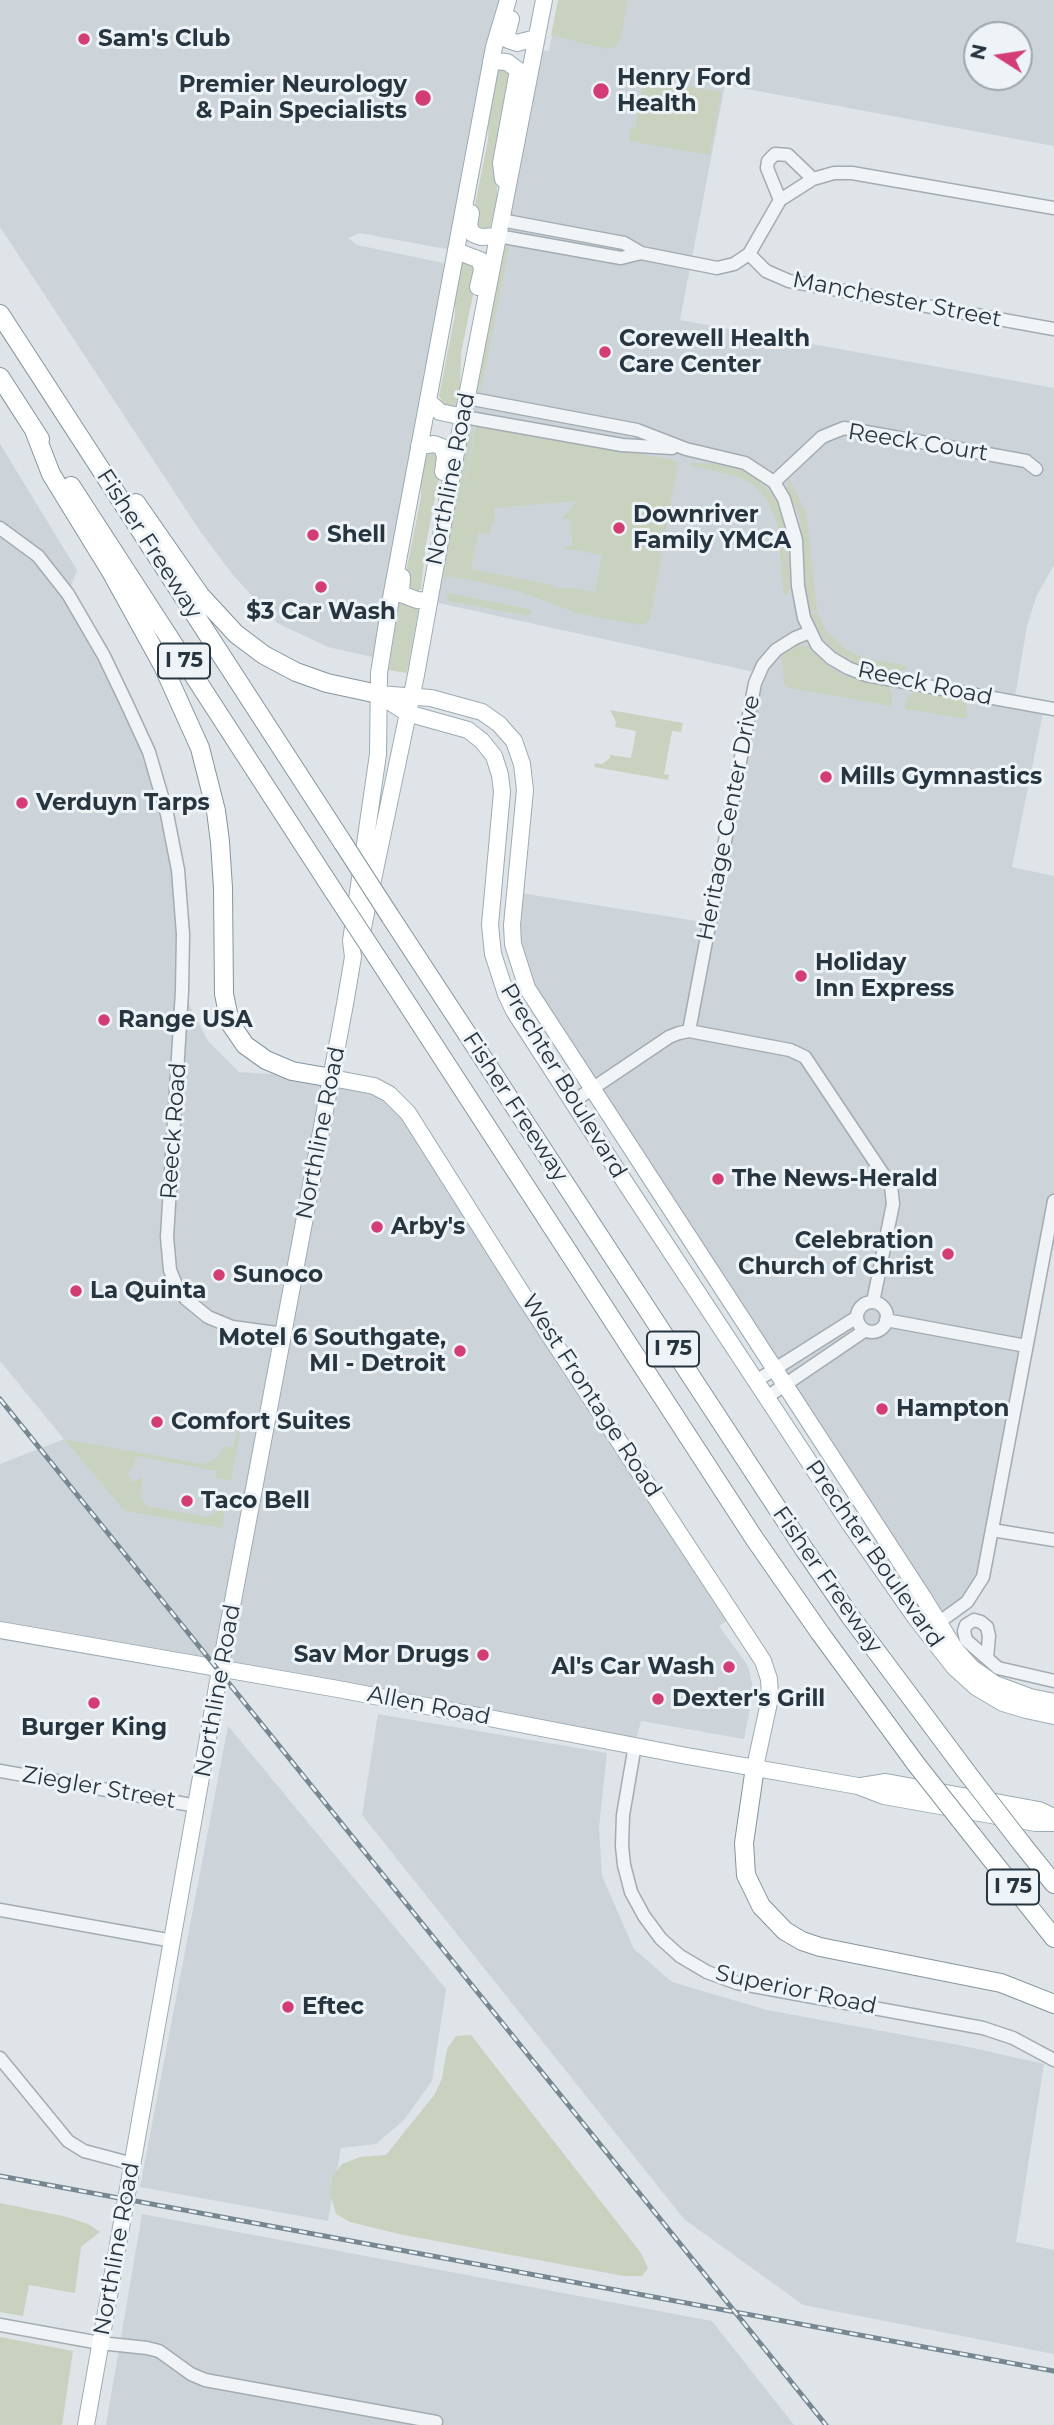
<!DOCTYPE html>
<html>
<head>
<meta charset="utf-8">
<style>
	body { margin:0 }
	#map { position:relative; width:1054px; height:2425px; overflow:hidden; background:#dee4e8; font-family:Montserrat,sans-serif }
	canvas { display:block }
	.north { position:absolute; left:963px; top:21px; width:70px; height:70px; box-sizing:border-box; background:#edf3f6; border:2px solid #9ea7ad; border-radius:50%; rotate:282deg; font-size:19px; font-weight:700; line-height:28px; text-align:center; color:#273540 }
	.north::after { content:''; display:block; margin:auto; width:24px; height:32px; background:#d33d74; clip-path:polygon(50% 0,100% 100%,50% 72%,0 100%) }
</style>
</head>
<body>
<div id="map">
<canvas width="1054" height="2425"></canvas>
<div class="north">N</div>
</div>
<script>
const g = document.querySelector('canvas').getContext('2d');
g.lineJoin = 'round';
function fillPath(path, color) { g.fillStyle = color; g.fill(path, 'evenodd'); }
const toPath = rows => new Path2D(rows.map(r => 'M' + r).join(''));
function trace(path, color, width, dash) { g.strokeStyle = color; g.lineWidth = width; g.lineCap = dash ? 'butt' : 'round'; g.setLineDash(dash || []); g.stroke(path); }
function label(font, color, halo, rows, align = 'center') {
  g.font = font + ' Montserrat,sans-serif'; g.lineWidth = 6; g.setLineDash([]); g.textBaseline = 'middle'; g.strokeStyle = halo; g.fillStyle = color; for (const [text, x, y, turn = 0] of rows) {
    g.save(); g.translate(x, y); g.rotate((+turn || 0) * Math.PI / 180); g.textAlign = isNaN(turn) ? turn : align; if (halo) g.strokeText(text, 0, 0); g.fillText(text, 0, 0); g.restore();
  }
}
fillPath(toPath([
	[0,0,508,0,456,251,360,233,348,238,357,245,453,265,381,659,328,647,277,623,233,575,200,531,0,227],
	[559,0,1054,0,1054,146,725,85,680,320,1054,388,1054,565,1037,595,1027,626,1014,702,1044,708,1012,867,1054,876,1054,1201,983,1577,938,1623,522,975,514,892,709,923,759,673,429,601,534,50,549,51],
	[977,35,1019,35,1019,77,977,77],
	[0,444,77,570,68,594,104,656,167,814,182,991,208,1041,239,1072,332,1078,389,1094,734,1616,719,1626,748,1666,752,1683,751,1703,744,1739,641,1721,635,1745,0,1630,0,1464,64,1439,0,1361],
	[378,1714,607,1753,599,1827,602,1876,634,1949,672,1982,767,2010,964,2046,1044,2064,1016,2242,1054,2250,1054,2354,803,2305,684,2219,362,1815],
	[228,1726,446,1989,432,2081,404,2120,376,2144,341,2148,328,2221,140,2187],
	[142,2214,712,2321,794,2425,106,2425]
]), '#ccd4da');
fillPath(toPath([
	[558,0,628,0,620,41,614,48,606,49,551,35],
	[501,69,511,75,497,165,497,198,490,228,487,229,478,226,473,215,488,140,489,102,497,70],
	[655,80,722,92,710,155,629,141,631,128,635,128,643,83,654,85],
	[508,246,509,248,480,394,479,384,503,252],
	[464,262,474,266,477,275,461,353,460,390,457,406,453,407,444,405,439,396,455,315,455,284,461,264],
	[483,425,673,460,678,463,650,619,646,624,639,625,580,614,518,591,471,580,447,576,445,583,443,572,468,436,474,427,460,509,476,427],
	[577,501,562,519,571,519,572,546,562,548,602,555,595,592,565,587,564,589,553,587,553,585,471,569,478,533,491,534,491,524,495,523,494,508],
	[428,451,438,453,442,462,426,544,421,589,415,593,409,591,404,583,421,497,421,470,424,454],
	[691,463,725,464,737,467,756,478,771,493,778,503,785,523,791,588,788,594,784,595,783,590,777,522,767,500,756,487,742,478,690,465],
	[788,476,807,515,817,610,812,612,809,612,807,600,800,518,787,488],
	[449,593,529,609,532,613,528,616,448,601,446,597],
	[399,600,407,605,419,606,407,673,389,670],
	[817,612,827,632,847,650,864,658,908,666,903,671,898,672,860,665,843,657,828,645,815,627,810,615],
	[798,644,809,647,829,667,845,676,888,686,893,696,891,706,785,687,781,658,783,654],
	[914,691,963,700,967,706,966,719,905,709,906,699],
	[610,710,683,723,681,732,672,731,664,774,669,775,668,780,594,767,595,763,602,764,610,758,610,755,631,758,636,731,615,727,616,722],
	[244,1412,231,1481,216,1478,216,1471,137,1456,133,1467,127,1473,132,1482,143,1477,140,1497,147,1506,206,1517,216,1512,218,1500,227,1501,222,1528,125,1511,64,1439,203,1464,216,1459,224,1446,233,1448,238,1426,230,1425,231,1417,237,1413],
	[471,2035,641,2253,648,2268,642,2276,624,2276,399,2234,350,2222,336,2214,330,2193,333,2176,342,2164,360,2157,386,2155,435,2094,442,2078,447,2049,456,2036],
	[0,2203,67,2217,88,2224,100,2232,81,2247,75,2293,29,2285,23,2316,0,2312],
	[0,2337,73,2351,62,2425,0,2425]
]), '#c8d2bf');
const minor = toPath([
	[780,200,767,168,768,161,775,154,788,155,813,179],
	[501,220,624,243,641,253,717,268,734,264,749,254,780,200,813,179,834,173,852,173,1054,208],
	[498,236,621,258,641,253],
	[749,254,766,271,789,281,1054,329],
	[467,398,637,430,686,449,745,463,774,482,784,499,796,540,798,586,804,618,817,645,831,658,848,668,866,675,1054,709],
	[464,417,622,445,672,448],
	[774,482,822,437,844,428,1026,461,1036,469],
	[0,528,38,556,68,594,104,656,126,702,149,752,167,814,178,870,183,934,182,991,167,1237,170,1270,177,1287,186,1299,208,1317,232,1327,284,1334],
	[689,1031,755,683,763,665,776,650,795,638,810,632],
	[574,1101,669,1037,679,1033,689,1031,790,1050,805,1057,891,1186,893,1204,873,1302],
	'857 1317a15 15 0 1 1 30 0a15 15 0 1 1-30 0Z',
	[886,1320,1026,1346],
	[756,1381,857,1317],
	[767,1397,864,1331],
	[992,1530,1054,1540],
	[938,1623,967,1602,983,1577,1054,1201],
	[987,1658,989,1636,987,1627,981,1622,974,1620,966,1625,964,1631,966,1640,998,1668,1054,1681],
	[635,1745,623,1815,622,1846,624,1865,631,1892,644,1916,661,1939,680,1956,707,1972,737,1983,983,2028,1013,2038,1054,2060],
	[0,1771,197,1806],
	[0,1910,173,1941],
	[0,2058,68,2141,84,2151,133,2164],
	[0,2325,100,2343,147,2348,159,2351,191,2374,205,2380,436,2422]
]);
const major = toPath([
	[511,19,507,34,508,40,517,43,536,38],
	[491,61,507,62,518,70,501,163,503,179],
	[471,213,469,226,473,234,481,237,498,236],
	[456,251,480,260,482,270,478,287],
	[428,401,440,412,464,417],
	[419,446,434,444,442,447,445,457,443,472],
	[402,577,401,594,417,600,429,601],
	[378,694,431,698,482,712,499,724,514,741,522,764,525,790,512,925,513,944,527,988,923,1597,955,1649,972,1668,995,1684,1030,1697,1054,1702],
	[381,696,407,713,468,730,482,741,494,756,500,775,502,792,490,925,493,954,506,994,514,1011,611,1161,850,1524,915,1617,954,1667,976,1687,1003,1703,1026,1710,1054,1716],
	[362,932,416,675,454,463,544,0],
	[332,1078,374,1086,389,1094,408,1113,525,1298,763,1661,769,1679,770,1698,755,1767],
	[0,1630,338,1689,687,1756,858,1786,884,1796,1036,1823,1054,1823],
	[861,1786,886,1782,1039,1810,1054,1817],
	[86,2425,220,1670,345,1004,353,957,351,941,378,754,379,673,391,598,494,47,508,0]
]);
const highway = toPath([
	[0,314,343,843],
	[0,377,40,439],
	[34,430,51,474,110,570,163,666,200,748,216,811,220,842,223,888,224,994,230,1023,245,1045,266,1060,292,1071,332,1078],
	[71,486,334,892],
	[136,503,200,595,236,634,264,655,296,672,327,683,378,694],
	[390,916,804,1549,850,1616,968,1774],
	[382,965,754,1538,820,1633,916,1764],
	[755,1767,744,1843,746,1875,761,1906,785,1931,802,1941,820,1947,1001,1983,1054,2004],
	[972,1835,1054,1938],
	[1022,1844,1054,1884]
]);
trace(minor, '#a3acb2', 15);
trace(major, '#9dabb4', 18);
trace(highway, '#85959f', 20);
trace(minor, '#f1f4f6', 12);
trace(major, '#fff', 16);
trace(highway, '#fff', 18);
const rail = toPath([
	[0,1399,826,2425],
	[0,2176,1054,2371]
]);
trace(rail, '#778792', 5);
trace(rail, '#edf3f6', 2.5, [8]);
const highwayBridge = toPath([
	[343,843,390,916],
	[334,892,382,965],
	[916,1764,972,1835],
	[968,1774,1022,1844]
]);
trace(highwayBridge, '#85959f', 20, []);
trace(highwayBridge, '#fff', 18);
for (const [x, y, r, color] of [
	[84,39,7,"#d33d74"],
	[601,91,9,"#d33d74"],
	[423,98,9,"#d33d74"],
	[605,352,7,"#d33d74"],
	[619,528,7,"#d33d74"],
	[313,535,7,"#d33d74"],
	[321,587,7,"#d33d74"],
	[826,777,7,"#d33d74"],
	[22,803,7,"#d33d74"],
	[801,976,7,"#d33d74"],
	[104,1020,7,"#d33d74"],
	[718,1179,7,"#d33d74"],
	[377,1227,7,"#d33d74"],
	[948,1254,7,"#d33d74"],
	[219,1275,7,"#d33d74"],
	[76,1291,7,"#d33d74"],
	[460,1351,7,"#d33d74"],
	[882,1409,7,"#d33d74"],
	[157,1422,7,"#d33d74"],
	[187,1501,7,"#d33d74"],
	[483,1655,7,"#d33d74"],
	[729,1667,7,"#d33d74"],
	[658,1699,7,"#d33d74"],
	[94,1703,7,"#d33d74"],
	[288,2007,7,"#d33d74"]
]) { const dot = new Path2D(); dot.arc(x, y, r, 0, 2 * Math.PI); g.fillStyle = color; g.fill(dot); trace(dot, '#edf3f6', 2.5); }
for (const [x, y, w] of [
	[184,661,52],
	[673,1349,52],
	[1013,1887,52]
]) { const box = new Path2D(); box.roundRect(x - w / 2, y - 17.5, w, 35, 5); g.fillStyle = '#edf3f6'; g.fill(box); trace(box, '#273540', 2); }
label('bold 21px', '#273540', null, [
	["I 75",184,661],
	["I 75",673,1349],
	["I 75",1013,1887]
]);
label('bold 23px', '#273540', '#edf3f6', [
	["Sam's Club",98,39],
	["Henry Ford",617,78],
	["Health",617,104],
	["Premier Neurology",407,85,"right"],
	["& Pain Specialists",407,111,"right"],
	["Corewell Health",619,339],
	["Care Center",619,365],
	["Downriver",633,515],
	["Family YMCA",633,541],
	["Shell",327,535],
	["$3 Car Wash",321,612,"center"],
	["Mills Gymnastics",840,777],
	["Verduyn Tarps",36,803],
	["Holiday",815,963],
	["Inn Express",815,989],
	["Range USA",118,1020],
	["The News-Herald",732,1179],
	["Arby's",391,1227],
	["Celebration",934,1241,"right"],
	["Church of Christ",934,1267,"right"],
	["Sunoco",233,1275],
	["La Quinta",90,1291],
	["Motel 6 Southgate,",446,1338,"right"],
	["MI - Detroit",446,1364,"right"],
	["Hampton",896,1409],
	["Comfort Suites",171,1422],
	["Taco Bell",201,1501],
	["Sav Mor Drugs",469,1655,"right"],
	["Al's Car Wash",715,1667,"right"],
	["Dexter's Grill",672,1699],
	["Burger King",94,1728,"center"],
	["Eftec",302,2007]
], 'left');
label('23px', '#273540', '#edf3f6', [
	["Manchester Street",897,300,11],
	["Reeck Court",918,443,9],
	["Northline Road",451,479,-79],
	["Fisher Freeway",149,544,57],
	["Reeck Road",925,684,12],
	["Heritage Center Drive",729,818,-79],
	["Prechter Boulevard",563,1081,59],
	["Fisher Freeway",515,1107,57],
	["Reeck Road",174,1131,-86],
	["Northline Road",321,1133,-79],
	["West Frontage Road",591,1396,57],
	["Prechter Boulevard",874,1554,55],
	["Fisher Freeway",827,1580,55],
	["Northline Road",218,1691,-80],
	["Allen Road",429,1706,11],
	["Ziegler Street",99,1788,10],
	["Superior Road",796,1990,12],
	["Northline Road",117,2249,-80]
]);
</script>
</body>
</html>
